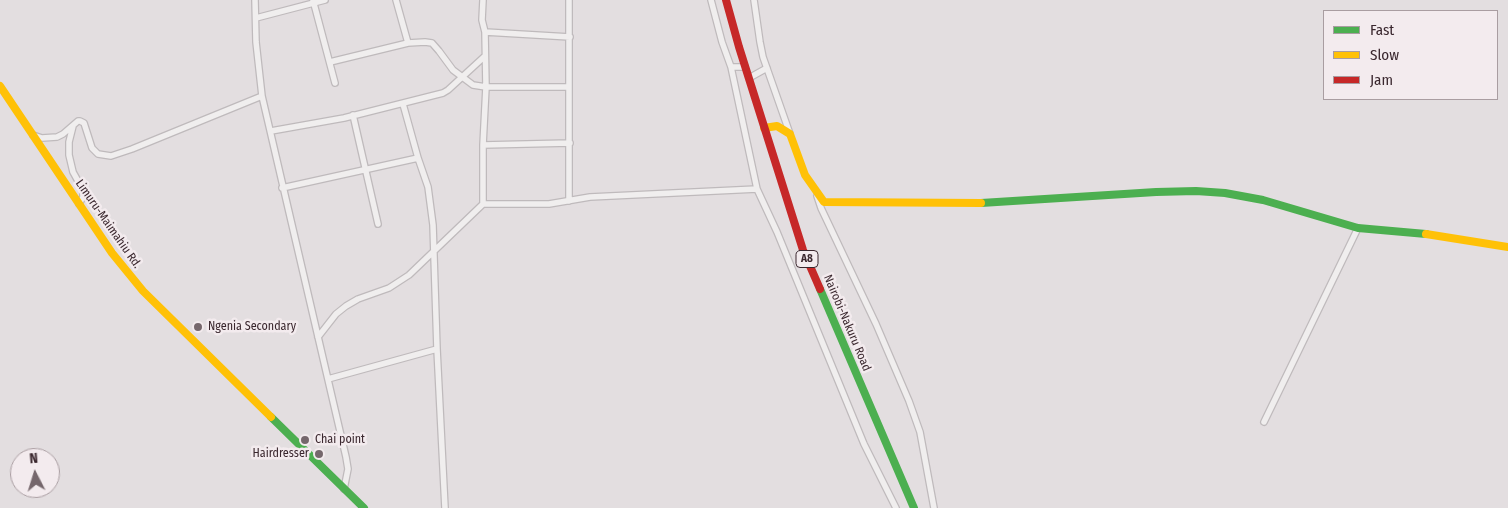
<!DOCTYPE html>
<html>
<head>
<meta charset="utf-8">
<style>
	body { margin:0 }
	#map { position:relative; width:1508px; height:508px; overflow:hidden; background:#e3dee0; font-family:"Fira Sans Condensed",sans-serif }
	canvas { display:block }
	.legend { position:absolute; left:1323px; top:10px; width:175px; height:90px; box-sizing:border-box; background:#f3ebee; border:1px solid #a99da1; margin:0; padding:6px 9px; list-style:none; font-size:15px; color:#3a272e }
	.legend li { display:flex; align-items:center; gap:10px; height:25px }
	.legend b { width:25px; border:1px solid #a99da1 }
	.north { position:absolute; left:10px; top:448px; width:50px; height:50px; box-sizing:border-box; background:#f3ebee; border:1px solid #a99da1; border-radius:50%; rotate:355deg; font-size:14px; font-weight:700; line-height:20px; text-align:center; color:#3a272e }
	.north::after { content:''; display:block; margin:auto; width:18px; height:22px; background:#75676c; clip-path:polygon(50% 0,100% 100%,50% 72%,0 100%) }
</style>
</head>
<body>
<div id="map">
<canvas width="1508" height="508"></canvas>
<ul class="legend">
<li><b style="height:6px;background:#4caf50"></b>Fast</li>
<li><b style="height:6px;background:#ffc107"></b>Slow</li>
<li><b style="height:6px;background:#c62828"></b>Jam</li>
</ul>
<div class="north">N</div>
</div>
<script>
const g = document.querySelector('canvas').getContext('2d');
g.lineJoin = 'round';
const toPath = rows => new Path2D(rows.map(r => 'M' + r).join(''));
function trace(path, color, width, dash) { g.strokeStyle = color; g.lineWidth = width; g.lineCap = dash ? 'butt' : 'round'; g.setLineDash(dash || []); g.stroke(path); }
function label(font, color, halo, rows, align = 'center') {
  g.font = font + ' "Fira Sans Condensed",sans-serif'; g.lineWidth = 5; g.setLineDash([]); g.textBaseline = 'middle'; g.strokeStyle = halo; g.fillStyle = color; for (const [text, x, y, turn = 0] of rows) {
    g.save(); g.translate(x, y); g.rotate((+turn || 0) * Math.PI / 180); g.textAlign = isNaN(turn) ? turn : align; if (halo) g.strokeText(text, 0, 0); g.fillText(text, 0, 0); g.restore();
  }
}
const street = toPath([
	[255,0,256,42,262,96,346,457,348,469,344,489],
	[313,0,335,83],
	[396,0,408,43],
	[483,0,482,20,485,32,486,87,483,145,483,204],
	[711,0,722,42,731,67,745,67],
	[754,0,760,42,763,57,790,134],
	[256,18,325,0],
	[485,32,570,37],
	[330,62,408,43,425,42,432,43,439,51,453,70,473,85,486,87,568,87],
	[731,67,757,189,777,232,864,444,896,508],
	[749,78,767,68],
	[403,104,418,158],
	[353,115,378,224],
	[73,126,69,142,69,155,73,172,83,190,83,197,79,204],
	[271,131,344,118,443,93,448,90,485,56],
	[33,135,42,138,57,137,63,134,78,121,80,121,84,123,92,148,98,154,111,156,132,149,262,96],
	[483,145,570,143],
	[282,188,418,158,428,187,433,225,437,349,445,508],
	[817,196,821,208,876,324,909,401,920,432,934,508],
	[569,201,569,0],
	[318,337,336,314,346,306,358,299,389,288,409,275,483,204,549,204,590,197,757,189],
	[328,379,437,349],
	[1264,422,1358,228]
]);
trace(street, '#bfbabc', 8);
trace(street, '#f0eeee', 5.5);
trace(toPath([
	[981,203,1156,192,1196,191,1225,193,1263,200,1358,228,1426,234],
	[820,289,914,508],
	[271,417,364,508]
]), '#4caf50', 8);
trace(toPath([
	[0,86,112,253,143,291,271,417],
	[764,128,777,126,790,134,805,175,824,202,981,203],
	[1426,234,1508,247]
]), '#ffc107', 8);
trace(toPath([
	[726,0,739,47,803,250,820,289]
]), '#c62828', 8);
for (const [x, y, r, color] of [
	[198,327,5,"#75676c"],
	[305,440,5,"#75676c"],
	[319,454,5,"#75676c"]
]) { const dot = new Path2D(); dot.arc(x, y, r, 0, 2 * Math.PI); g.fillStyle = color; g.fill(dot); trace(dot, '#f3ebee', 2); }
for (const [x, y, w] of [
	[807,259,22]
]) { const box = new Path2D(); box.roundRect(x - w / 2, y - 8.5, w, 17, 4); g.fillStyle = '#f3ebee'; g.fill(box); trace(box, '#3a272e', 1); }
label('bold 11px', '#3a272e', null, [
	["A8",807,259]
]);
label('12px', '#3a272e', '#f3ebee', [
	["Limuru-Maimahiu Rd.",108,224,55],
	["Nairobi-Nakuru Road",847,323,67]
]);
label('12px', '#3a272e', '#f3ebee', [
	["Ngenia Secondary",208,327],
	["Chai point",315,440],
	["Hairdresser",309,454,"right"]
], 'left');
</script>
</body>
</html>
